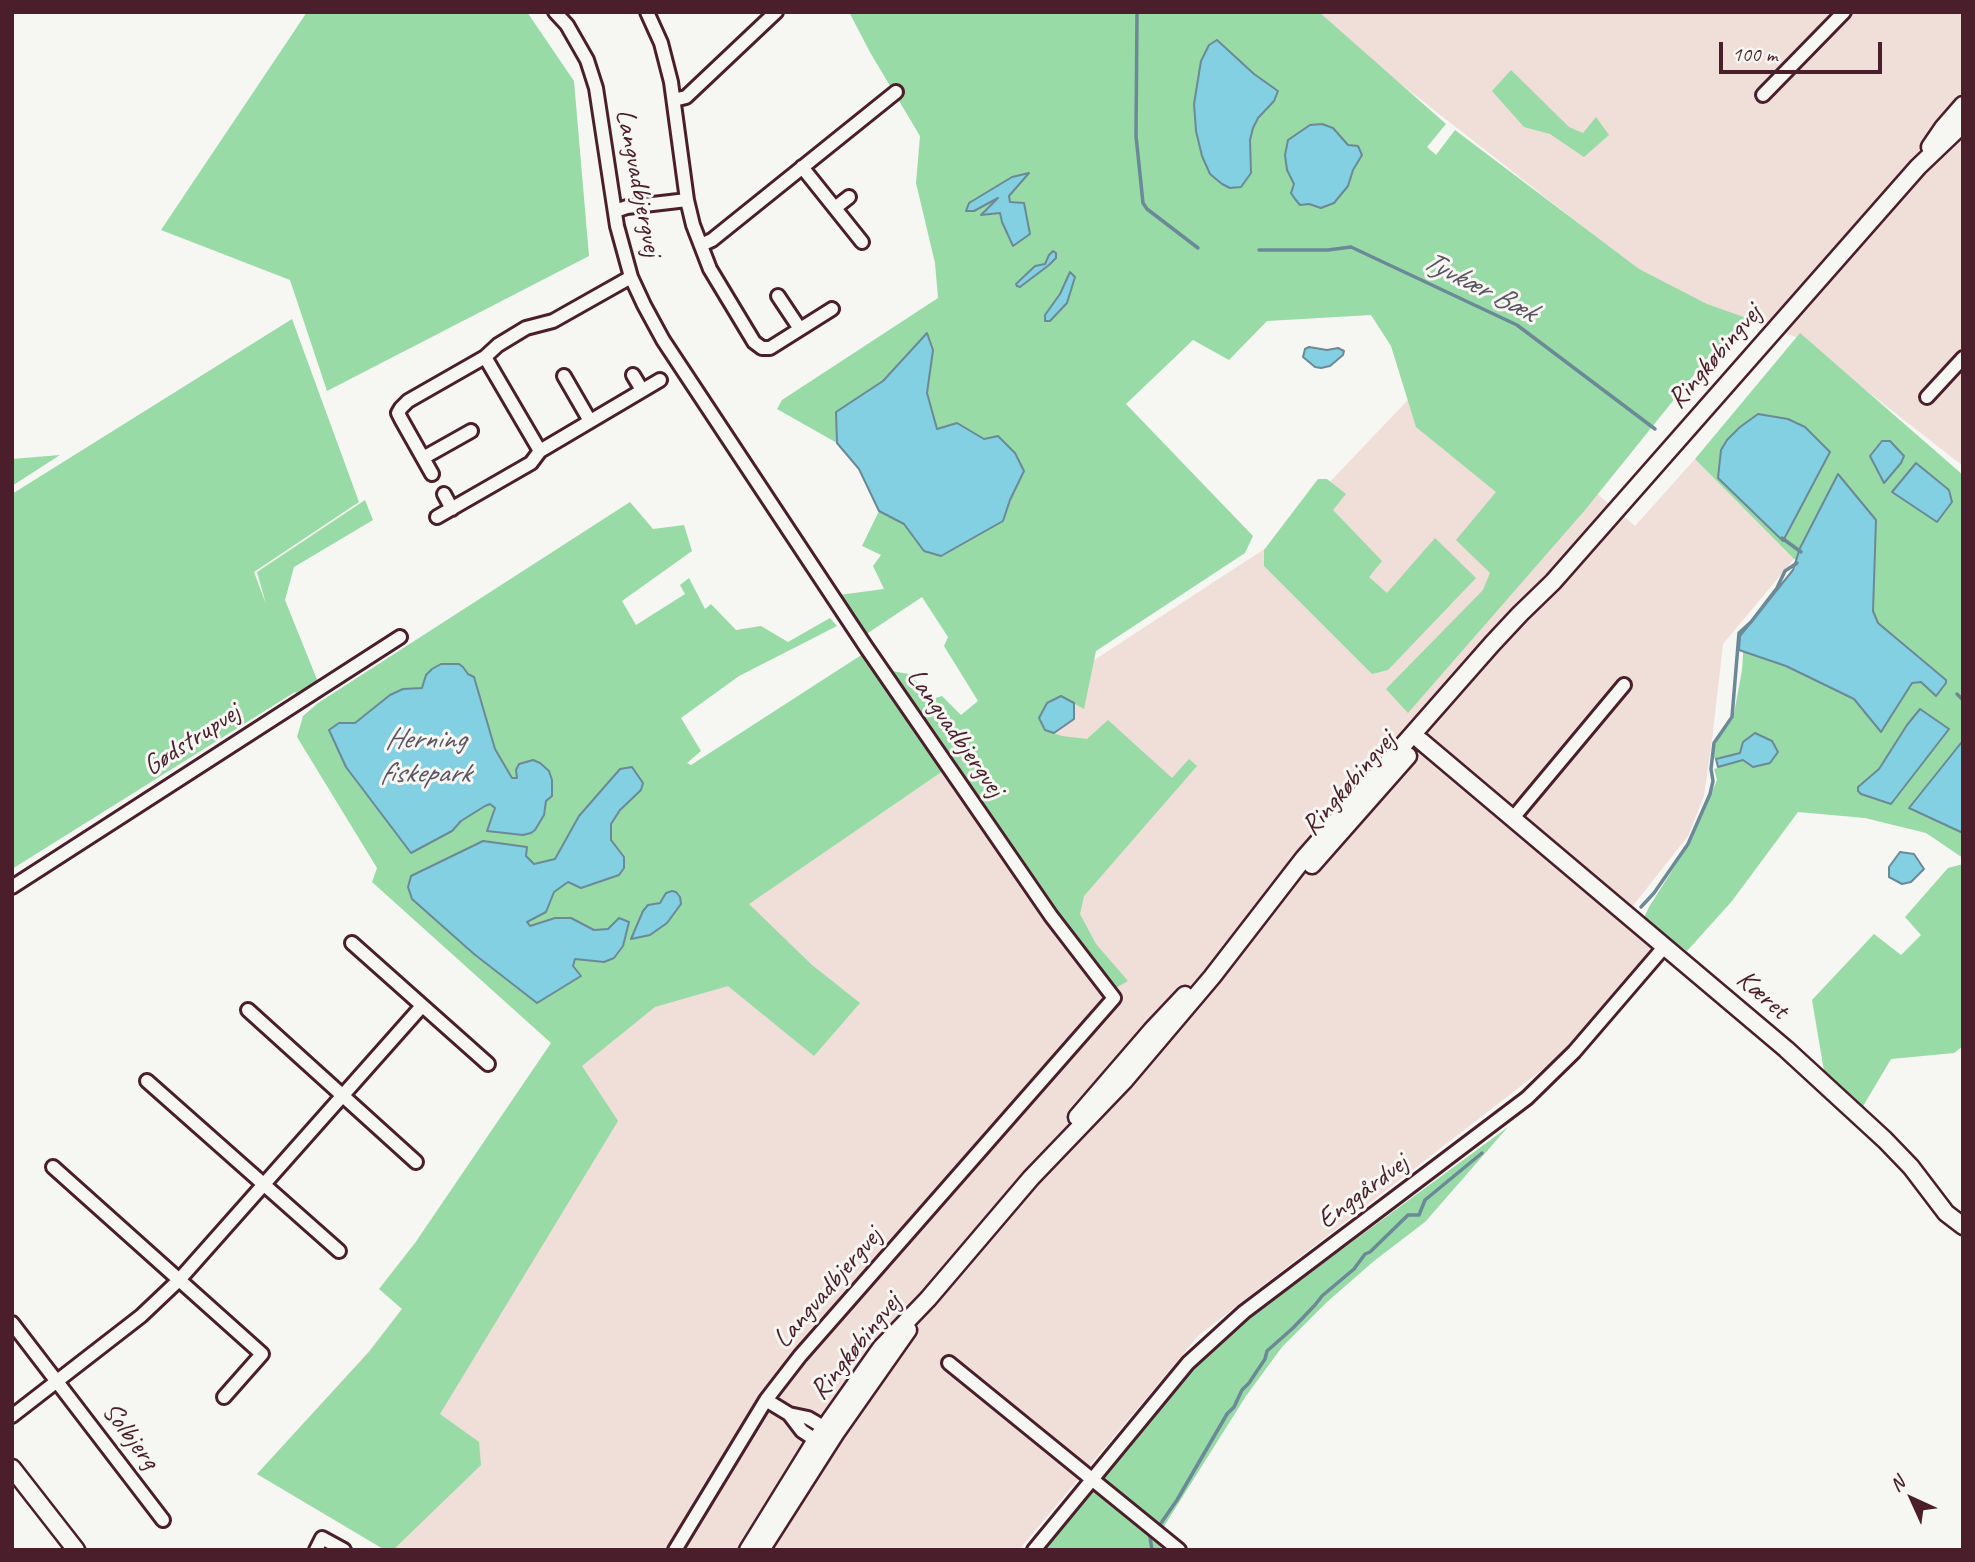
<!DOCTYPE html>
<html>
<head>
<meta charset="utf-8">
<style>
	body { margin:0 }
	#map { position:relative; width:1975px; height:1562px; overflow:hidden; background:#f6f6f2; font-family:Caveat,sans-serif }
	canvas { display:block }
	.frame { position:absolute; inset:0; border:14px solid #4a1f2b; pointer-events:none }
	.north { position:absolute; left:1877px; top:1464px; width:70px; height:70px; -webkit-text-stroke:5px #f6f6f2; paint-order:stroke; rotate:315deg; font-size:19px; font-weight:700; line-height:28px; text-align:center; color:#4a1f2b }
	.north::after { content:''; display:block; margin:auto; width:24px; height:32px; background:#4a1f2b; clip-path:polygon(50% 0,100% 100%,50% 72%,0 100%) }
	.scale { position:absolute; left:1719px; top:42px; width:163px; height:32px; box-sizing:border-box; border:4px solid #4a1f2b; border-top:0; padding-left:9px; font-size:21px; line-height:24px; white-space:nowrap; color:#4a1f2b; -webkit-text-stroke:5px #f6f6f2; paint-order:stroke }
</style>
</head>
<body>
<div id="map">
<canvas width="1975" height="1562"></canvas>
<div class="frame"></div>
<div class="north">N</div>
<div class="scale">100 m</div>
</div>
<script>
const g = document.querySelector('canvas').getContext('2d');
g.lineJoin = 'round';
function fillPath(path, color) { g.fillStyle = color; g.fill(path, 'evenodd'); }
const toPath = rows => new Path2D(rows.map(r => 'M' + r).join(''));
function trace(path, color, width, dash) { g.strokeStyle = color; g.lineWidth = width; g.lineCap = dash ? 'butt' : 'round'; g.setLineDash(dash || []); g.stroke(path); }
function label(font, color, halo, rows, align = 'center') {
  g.font = font + ' Caveat,sans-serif'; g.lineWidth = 6; g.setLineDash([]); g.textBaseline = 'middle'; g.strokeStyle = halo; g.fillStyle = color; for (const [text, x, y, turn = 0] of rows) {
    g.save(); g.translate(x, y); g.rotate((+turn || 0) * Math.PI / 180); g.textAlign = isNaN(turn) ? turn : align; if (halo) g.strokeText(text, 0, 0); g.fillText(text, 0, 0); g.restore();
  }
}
fillPath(toPath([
	[1309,12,1963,12,1963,466,1799,338,1748,322,1665,291],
	[1443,363,1635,526,1695,459,1794,559,1723,644,1712,740,1704,796,1688,836,1632,907,1663,934,1565,1052,1199,1335,1019,1550,385,1550,257,1474,369,1351,429,1274,573,1060,748,904,943,771,1079,670,1269,546]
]), '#f0ded8');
fillPath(toPath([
	[307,12,527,12,574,81,589,256,327,391,290,280,161,230],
	[849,12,1319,12,1446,124,1427,147,1436,155,1455,130,1639,269,1707,304,1755,321,1731,349,1718,345,1585,510,1408,713,1386,689,1483,590,1490,573,1456,540,1496,492,1416,427,1391,346,1371,315,1267,321,1229,360,1193,340,1126,404,1253,536,1245,553,1096,651,1084,709,1061,696,1045,730,1062,736,1087,739,1108,720,1172,778,1189,759,1197,766,1084,896,1080,914,1096,944,1128,981,1112,990,1057,917,1055,907,999,833,886,670,909,674,932,699,942,696,961,715,978,701,944,646,948,637,922,597,865,635,839,595,884,589,873,566,881,555,862,546,879,511,904,523,924,551,1003,521,1010,500,1024,471,984,439,957,423,937,429,927,393,933,350,927,334,883,381,836,412,837,443,777,409,782,400,938,298,935,263,916,183,920,136,871,54],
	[1217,40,1254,74,1277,91,1274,101,1258,118,1253,128,1250,140,1251,173,1194,104,1201,61],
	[1310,125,1333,128,1348,145,1353,170,1348,186,1321,208,1309,204,1291,193,1294,184,1287,170,1285,155,1288,140],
	[1511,70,1569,127,1583,133,1596,117,1609,135,1584,157,1550,134,1524,127,1492,91],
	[292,319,359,502,254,572,266,604,257,572,365,500,373,520,294,567,285,600,318,682,296,693,295,692,12,869,12,494],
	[1800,333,1963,475,1963,745,1961,744,1909,808,1963,833,1963,858,1926,833,1865,818,1798,812,1732,901,1687,951,1643,920,1649,907,1692,839,1717,780,1714,769,1743,760,1743,742,1740,753,1712,759,1716,741,1733,719,1742,670,1744,639,1804,563,1794,559,1695,459],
	[1920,709,1931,716,1858,791,1858,786,1879,769,1907,725],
	[60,455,12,486,12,459],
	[1318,479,1327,479,1346,494,1333,510,1382,561,1369,577,1387,593,1435,538,1476,578,1388,670,1372,674,1264,566,1264,550],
	[630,502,653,529,684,525,692,551,622,601,636,625,685,594,680,585,689,578,705,609,711,604,736,630,761,626,788,642,830,618,837,626,739,676,681,718,701,751,687,763,691,765,866,652,943,771,749,904,812,965,860,1003,814,1056,728,986,655,1007,582,1066,618,1121,440,1414,479,1442,481,1465,393,1550,385,1550,257,1474,369,1352,402,1309,379,1289,415,1243,551,1043,372,882,377,868,297,737,303,716,318,703],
	[1963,864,1963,1046,1954,1053,1891,1059,1862,1108,1824,1071,1812,1000,1874,934,1901,955,1921,935,1905,917,1948,868],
	[1508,1127,1425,1222,1374,1261,1327,1302,1282,1347,1246,1396,1161,1531,1102,1479,1192,1371,1250,1317],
	[1094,1491,1144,1531,1161,1545,1161,1550,1043,1550]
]), '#98dba6');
const water = toPath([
	[1217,40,1254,74,1278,91,1274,101,1258,118,1253,128,1250,140,1251,173,1241,187,1230,188,1222,184,1210,174,1202,156,1196,131,1194,104,1201,61,1209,45,1217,40],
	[1322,124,1333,128,1348,145,1358,146,1362,155,1353,170,1348,186,1334,203,1321,208,1309,204,1300,205,1295,199,1291,193,1294,184,1287,170,1285,155,1288,140,1310,125,1322,124],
	[1029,173,1009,196,1010,202,1024,203,1030,234,1013,246,1002,222,1000,213,981,215,998,198,974,211,966,211,969,203,1012,177,1029,173],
	[1053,251,1056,253,1056,258,1049,265,1020,287,1017,286,1016,284,1035,266,1045,264,1049,255,1053,251],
	[1070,272,1075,277,1067,303,1050,321,1045,321,1045,315,1060,294,1070,272],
	[927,333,933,350,927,393,937,429,957,423,984,439,998,436,1015,453,1024,471,1010,500,1003,521,941,556,924,551,904,524,879,511,859,469,837,443,836,412,883,381,927,333],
	[1309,347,1327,350,1338,348,1344,351,1343,355,1330,366,1321,368,1315,367,1303,357,1305,349,1309,347],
	[1758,414,1788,419,1805,427,1830,452,1783,541,1718,478,1721,450,1727,440,1740,427,1758,414],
	[1882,441,1890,441,1904,456,1901,463,1884,483,1870,456,1882,441],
	[1916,463,1949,490,1952,502,1937,522,1892,492,1916,463],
	[1838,474,1876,520,1873,611,1878,623,1946,680,1946,683,1936,696,1921,682,1912,683,1881,732,1854,699,1786,666,1739,650,1740,636,1793,570,1800,548,1838,474],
	[441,664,459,664,463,667,468,674,474,677,495,749,512,778,517,778,516,770,519,764,533,760,540,763,549,771,552,780,552,796,546,801,544,815,535,830,531,833,523,835,487,831,495,808,490,804,485,806,461,821,452,831,411,853,346,767,329,730,339,723,355,723,390,695,403,689,422,688,426,675,432,669,441,664],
	[1061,696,1074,703,1074,719,1054,733,1045,730,1039,718,1047,703,1061,696],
	[1920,709,1949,729,1891,804,1861,794,1858,791,1858,787,1879,769,1907,725,1920,709],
	[1755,733,1772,741,1778,752,1770,763,1753,767,1743,760,1718,767,1716,759,1740,753,1743,742,1755,733],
	[1961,743,1963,745,1963,833,1909,808,1961,743],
	[632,767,643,783,641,790,620,810,611,824,611,840,624,857,624,868,619,875,581,888,568,882,554,892,546,912,527,922,530,926,555,918,571,918,594,930,608,929,619,918,629,922,623,946,614,958,604,962,575,959,573,966,581,976,537,1003,474,954,412,899,408,887,411,876,483,841,527,847,526,856,534,864,555,859,579,816,620,769,632,767],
	[1900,852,1914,854,1924,869,1911,882,1902,884,1889,877,1889,867,1900,852],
	[672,891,676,892,680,897,681,904,667,923,650,935,631,939,643,911,648,905,660,903,666,893,672,891]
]);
fillPath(water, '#82d0e1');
trace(water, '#6c8998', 2);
trace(toPath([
	[1137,12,1136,136,1143,203,1147,209,1198,248],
	[1259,250,1328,250,1351,247,1517,325,1655,429],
	[1782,538,1801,552],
	[1957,694,1963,700],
	[1641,907,1654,893,1688,844,1710,794,1713,781,1711,769,1714,743,1732,717,1739,633,1751,622,1777,588,1785,571,1797,563],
	[1159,1526,1177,1500,1227,1414,1234,1407,1242,1390,1249,1383,1265,1359,1267,1351,1293,1328,1315,1305,1322,1296,1354,1269,1365,1254,1370,1252,1408,1215,1419,1215,1425,1200,1482,1153],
	[1150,1537,1152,1550]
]), '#6c8998', 3.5);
const minor = toPath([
	[555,12,567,25,587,60,596,88,617,226,631,277,644,305,663,340,866,647,1051,916,1114,998,800,1356,766,1400,675,1550],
	[647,12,661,43,671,82,687,200,693,225,710,269,754,342,762,348,770,348,832,309],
	[1763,95,1844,12],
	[674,100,686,97,776,12],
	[802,167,862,242],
	[835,208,849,197],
	[615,211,627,207,687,200],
	[701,245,712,240,896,92],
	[778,296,800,329],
	[485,357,540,451],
	[633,375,642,390],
	[564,376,590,421],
	[1927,397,1963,358],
	[423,458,471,431],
	[432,474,401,419,398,413,401,408,408,401,485,357,498,345,526,328,553,321,631,277],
	[444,494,452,509],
	[437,517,531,463,540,451,660,380],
	[1513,818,1624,685],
	[12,887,400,637],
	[352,943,488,1064],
	[248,1010,416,1162],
	[147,1081,339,1251],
	[53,1167,262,1354,224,1397],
	[12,1323,163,1520],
	[949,1363,1179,1550],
	[766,1400,789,1414,802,1431,823,1445],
	[789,1414,808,1418,830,1431],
	[12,1416,141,1316,179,1280,422,1006],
	[316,1550,322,1538,344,1550],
	[1034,1550,1188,1363,1244,1312,1527,1098,1574,1052,1665,946]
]);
const tertiary = toPath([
	[1930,147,1943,128,1963,105],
	[1421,741,1786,1049,1885,1140,1911,1167,1946,1213,1963,1226],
	[1312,865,1408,756],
	[1077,1117,1152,1030,1185,995],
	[12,1468,76,1550],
	[748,1550,816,1440,881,1348,928,1299,1031,1178,1124,1081,1212,977,1304,858,1492,644,1520,614,1553,582,1918,167,1963,124],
	[761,1550,835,1434,908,1330]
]);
trace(minor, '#4a1f2b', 18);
trace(tertiary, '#4a1f2b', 21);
trace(minor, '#f6f6f2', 12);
trace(tertiary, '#f6f6f2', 16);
label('28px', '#4a1f2b', '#f6f6f2', [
	["Langvadbjergvej",638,183,79],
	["Ringkøbingvej",1715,357,-49],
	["Langvadbjergvej",955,733,55],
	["Gødstrupvej",192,740,-33],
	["Ringkøbingvej",1349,784,-49],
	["Kæret",1762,995,41],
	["Enggårdvej",1363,1192,-37],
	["Langvadbjergvej",828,1288,-49],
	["Ringkøbingvej",856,1347,-51],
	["Solbjerg",130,1436,53]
]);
label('italic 30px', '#5b5462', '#f6f6f2', [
	["Tyvkær Bæk",1479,287,27],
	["Herning",425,740],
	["fiskepark",425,774]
]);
</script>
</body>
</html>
